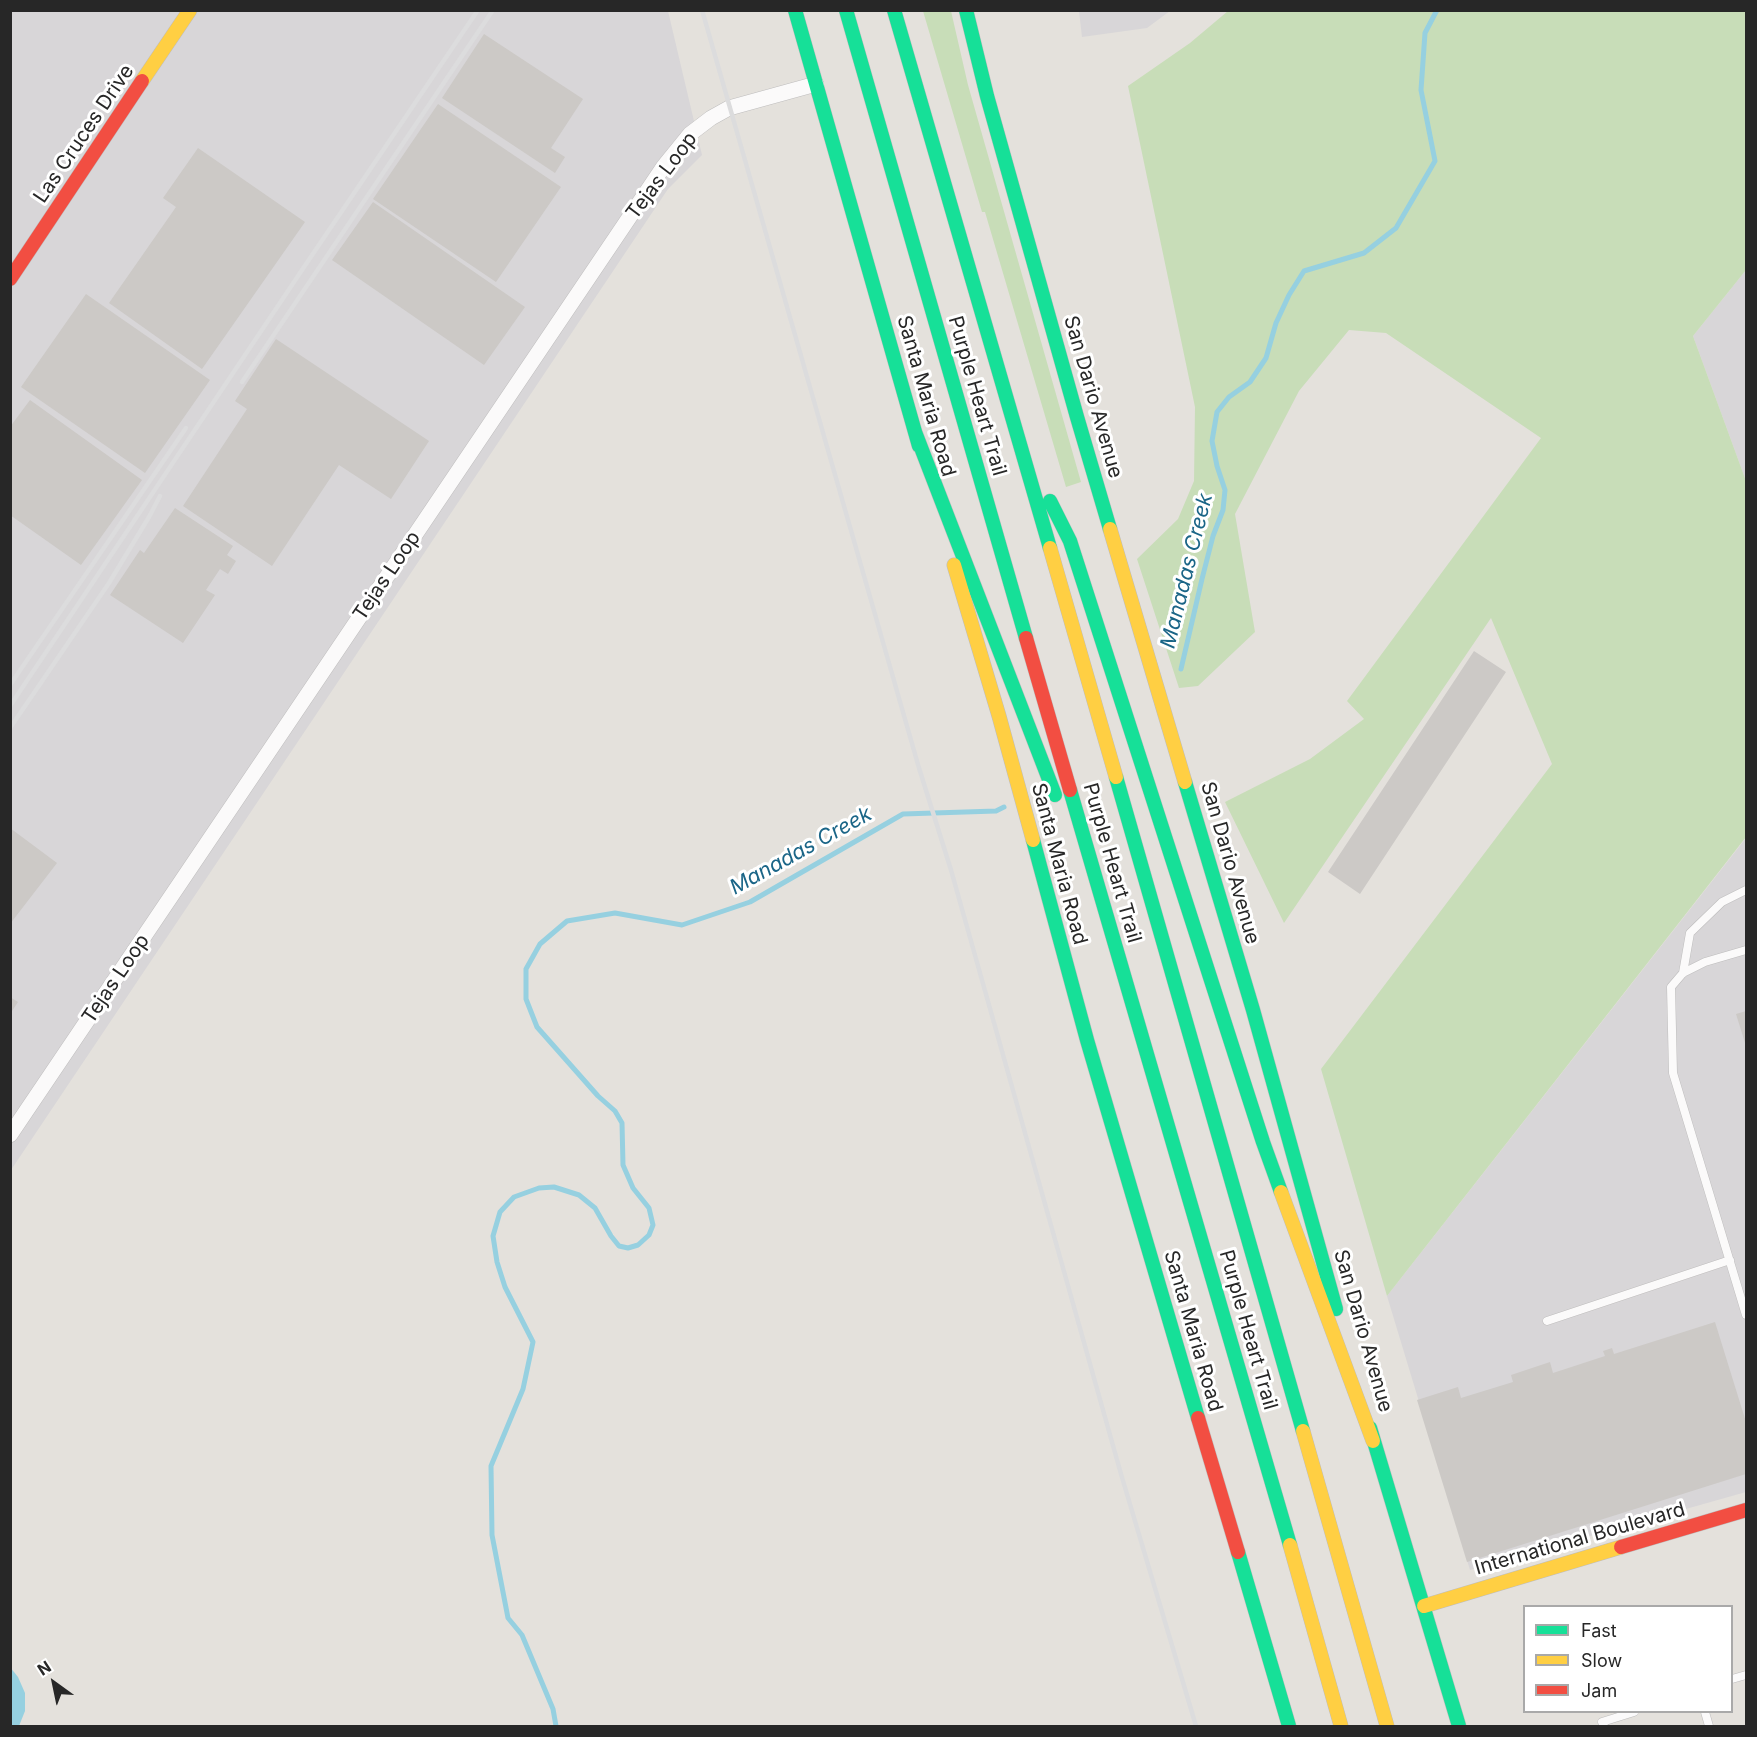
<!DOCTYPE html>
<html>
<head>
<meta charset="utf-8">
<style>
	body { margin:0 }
	#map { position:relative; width:1757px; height:1737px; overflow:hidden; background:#e4e1dc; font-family:Inter,sans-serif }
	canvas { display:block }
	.frame { position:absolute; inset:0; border:12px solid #272727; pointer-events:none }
	.legend { position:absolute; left:1523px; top:1605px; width:210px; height:108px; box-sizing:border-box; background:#fff; border:2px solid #a9a9a9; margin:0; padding:8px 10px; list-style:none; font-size:18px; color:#272727 }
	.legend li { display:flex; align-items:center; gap:12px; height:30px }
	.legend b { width:30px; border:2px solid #a9a9a9 }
	.north { position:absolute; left:24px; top:1653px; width:60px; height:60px; -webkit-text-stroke:4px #fff; paint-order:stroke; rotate:327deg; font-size:16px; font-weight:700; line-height:24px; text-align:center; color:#272727 }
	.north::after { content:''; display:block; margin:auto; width:21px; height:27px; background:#272727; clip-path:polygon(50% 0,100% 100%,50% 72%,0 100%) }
</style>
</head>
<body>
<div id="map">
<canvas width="1757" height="1737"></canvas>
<div class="frame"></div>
<ul class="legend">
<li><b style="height:8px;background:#16e098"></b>Fast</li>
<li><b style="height:8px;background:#ffcf43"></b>Slow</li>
<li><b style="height:8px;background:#f24e42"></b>Jam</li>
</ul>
<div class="north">N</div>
</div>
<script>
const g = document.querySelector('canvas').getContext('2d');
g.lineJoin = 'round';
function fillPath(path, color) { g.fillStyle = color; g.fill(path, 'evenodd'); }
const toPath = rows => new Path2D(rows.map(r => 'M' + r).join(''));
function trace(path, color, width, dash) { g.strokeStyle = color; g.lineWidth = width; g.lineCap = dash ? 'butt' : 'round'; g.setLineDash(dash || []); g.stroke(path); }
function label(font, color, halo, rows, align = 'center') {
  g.font = font + ' Inter,sans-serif'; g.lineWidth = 6; g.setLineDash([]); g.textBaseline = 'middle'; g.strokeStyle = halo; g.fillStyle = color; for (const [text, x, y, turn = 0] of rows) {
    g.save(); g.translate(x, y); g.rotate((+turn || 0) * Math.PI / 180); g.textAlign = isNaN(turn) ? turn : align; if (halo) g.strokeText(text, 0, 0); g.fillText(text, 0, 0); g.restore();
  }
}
fillPath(toPath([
	[11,11,668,11,702,155,668,189,11,1170],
	[1079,11,1079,10,1170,11,1147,28,1082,37],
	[1746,270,1746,481,1693,336],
	[1746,838,1746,1492,1470,1570,1387,1296]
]), '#d8d6d8');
fillPath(toPath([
	[923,11,951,11,968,85,1081,482,1066,487,985,212,982,212],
	[1228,11,1746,11,1746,270,1693,336,1746,481,1746,837,1387,1296,1321,1069,1552,764,1491,618,1284,923,1225,802,1310,759,1364,719,1347,701,1541,438,1386,333,1349,330,1299,391,1235,514,1255,632,1198,686,1179,688,1137,559,1178,519,1194,481,1195,407,1128,86,1190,43]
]), '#c8ddb8');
fillPath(toPath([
	[10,1667,18,1677,25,1693,25,1711,19,1726,11,1726]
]), '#96d0e0');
trace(toPath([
	[1181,669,1202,579,1213,536,1223,510,1225,490,1217,466,1212,441,1217,412,1229,397,1250,382,1266,358,1276,323,1289,295,1304,271,1364,253,1396,228,1435,161,1421,90,1425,33,1437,10],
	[556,1726,553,1709,522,1635,508,1618,492,1535,491,1466,523,1389,533,1342,505,1287,497,1262,493,1236,500,1212,514,1197,539,1188,554,1187,579,1195,595,1208,611,1236,619,1246,628,1248,638,1245,649,1235,653,1225,649,1208,633,1188,623,1165,622,1123,615,1111,598,1096,537,1027,526,999,526,969,540,944,567,921,615,913,682,925,750,902,903,814,996,811,1004,807]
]), '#96d0e0', 5);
fillPath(toPath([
	[484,34,583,99,551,148,565,157,555,173,442,98],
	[438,104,561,187,496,282,373,199],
	[198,148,305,222,202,369,109,303,176,207,163,198],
	[373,202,525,307,484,365,332,260],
	[86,294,210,380,145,473,21,387],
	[276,339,429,441,391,499,339,465,272,566,183,506,247,409,235,401],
	[30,400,142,480,81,565,10,515,10,427],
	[175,508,233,546,227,555,236,561,228,574,220,569,206,590,215,595,183,643,110,595,140,550,144,553],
	[1474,651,1506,672,1360,894,1328,872],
	[10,828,57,863,10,924],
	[10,997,18,1002,10,1014],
	[1746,1011,1746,1046,1736,1014],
	[1715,1322,1746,1422,1746,1474,1467,1562,1417,1400,1458,1387,1461,1398,1513,1382,1511,1375,1550,1362,1553,1373,1605,1356,1603,1351,1612,1348,1614,1354]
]), '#ccc9c6');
const lane = toPath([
	[1746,950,1705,962,1683,973,1671,987,1673,1073,1746,1315],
	[1683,973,1690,933,1722,902,1746,890],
	[1547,1321,1730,1260],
	[1732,1679,1746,1675],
	[1705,1712,1709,1726],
	[1604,1726,1602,1722,1634,1712]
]);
const street = toPath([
	[10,1135,664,166,690,134,711,118,729,108,816,84]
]);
const fast = toPath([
	[795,10,919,446],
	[846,10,1026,638],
	[894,10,1050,548],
	[966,10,987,96,1077,417,1110,529],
	[915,432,1055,795],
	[1050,501,1070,541,1263,1142,1281,1192],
	[1116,777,1303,1431],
	[1185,782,1253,1010,1336,1309],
	[1070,790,1290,1545],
	[1033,840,1087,1040,1198,1418],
	[1370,1428,1459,1726],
	[1238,1552,1289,1726]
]);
const slow = toPath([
	[142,81,190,10],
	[1110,529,1185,782],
	[1050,548,1116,777],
	[954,565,999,716,1033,840],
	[1281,1192,1373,1441],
	[1303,1431,1387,1726],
	[1290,1545,1341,1726],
	[1424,1606,1621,1547]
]);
const jam = toPath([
	[10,279,142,81],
	[1026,638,1070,790],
	[1198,1418,1238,1552],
	[1621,1547,1746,1510]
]);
trace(lane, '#bebdbd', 9);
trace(street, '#bebdbd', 16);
trace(fast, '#bebdbd', 15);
trace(slow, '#bebdbd', 15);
trace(jam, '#bebdbd', 15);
trace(lane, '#fbfafa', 8);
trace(street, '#fbfafa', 15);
trace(fast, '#16e098', 14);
trace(slow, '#ffcf43', 14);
trace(jam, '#f24e42', 14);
trace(toPath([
	[702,10,919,768,951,870,1121,1474,1196,1726],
	[242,382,493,10],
	[10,685,186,428],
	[10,706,302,270,478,10],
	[10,728,109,583,149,517,160,496]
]), '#dcdcdd', 4.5);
label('20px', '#272727', '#fff', [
	["Las Cruces Drive",84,134,-56],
	["Tejas Loop",662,176,-53],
	["Santa Maria Road",926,396,74],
	["Purple Heart Trail",977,396,74],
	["San Dario Avenue",1093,397,74],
	["Tejas Loop",387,576,-56],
	["Purple Heart Trail",1112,863,74],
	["San Dario Avenue",1230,863,74],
	["Santa Maria Road",1059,864,75],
	["Tejas Loop",116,979,-56],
	["Purple Heart Trail",1248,1330,74],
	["Santa Maria Road",1193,1331,74],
	["San Dario Avenue",1363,1331,74],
	["International Boulevard",1580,1539,-16]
]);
label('italic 21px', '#1a6587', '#fff', [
	["Manadas Creek",1187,571,-76],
	["Manadas Creek",801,851,-29]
]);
</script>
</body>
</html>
